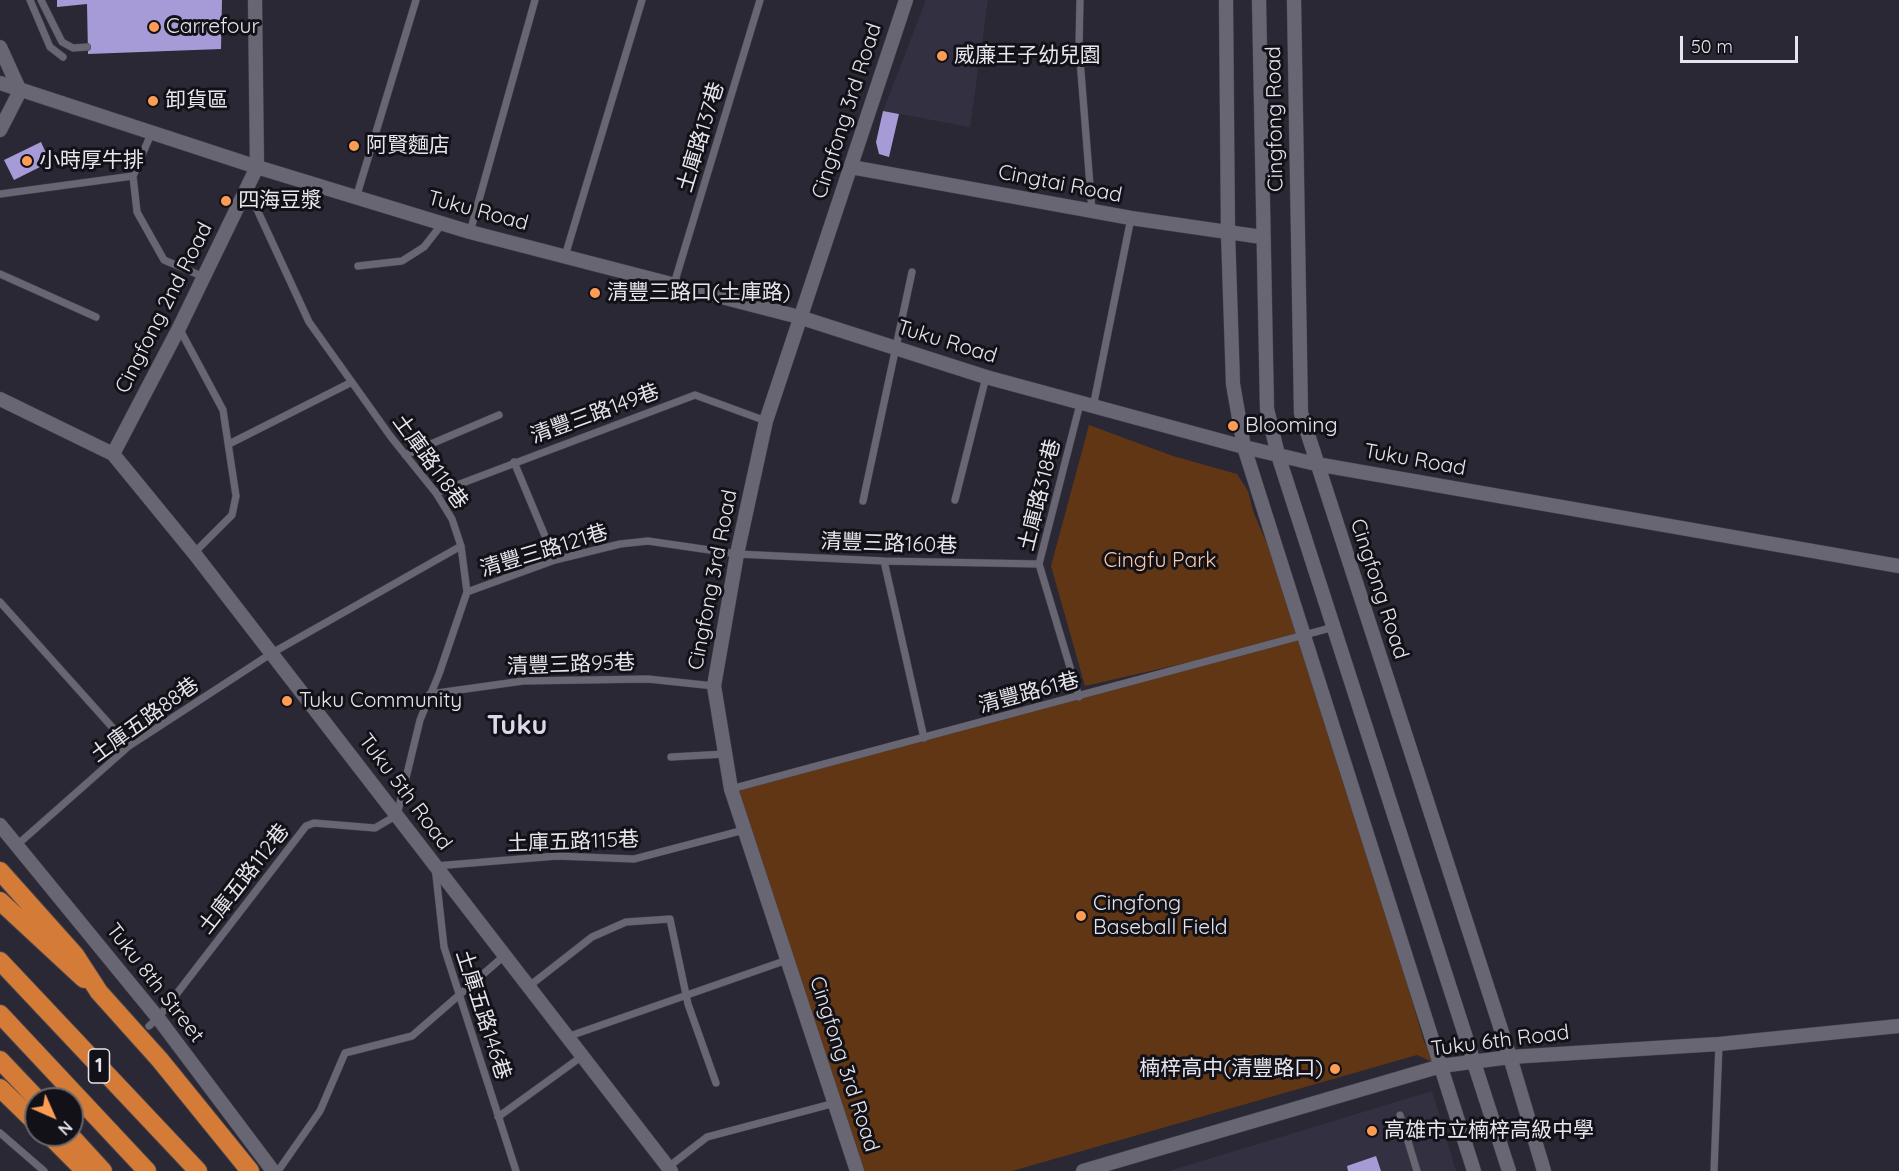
<!DOCTYPE html>
<html>
<head>
<meta charset="utf-8">
<style>
	body { margin:0 }
	#map { position:relative; width:1899px; height:1171px; overflow:hidden; background:#2a2834; font-family:Quicksand,sans-serif }
	canvas { display:block }
	.north { position:absolute; left:24px; top:1087px; width:60px; height:60px; box-sizing:border-box; background:#121117; border:2px solid #67666d; border-radius:50%; rotate:135deg; font-size:16px; font-weight:700; line-height:24px; text-align:center; color:#e6e5ed }
	.north::after { content:''; display:block; margin:auto; width:21px; height:27px; background:#fd9d55; clip-path:polygon(50% 0,100% 100%,50% 72%,0 100%) }
	.scale { position:absolute; left:1680px; top:36px; width:118px; height:27px; box-sizing:border-box; border:3px solid #e6e5ed; border-top:0; padding-left:8px; font-size:18px; line-height:21px; white-space:nowrap; color:#e6e5ed; -webkit-text-stroke:4px #121117; paint-order:stroke }
</style>
</head>
<body>
<div id="map">
<canvas width="1899" height="1171"></canvas>
<div class="north">N</div>
<div class="scale">50 m</div>
</div>
<script>
const g = document.querySelector('canvas').getContext('2d');
g.lineJoin = 'round';
function fillPath(path, color) { g.fillStyle = color; g.fill(path, 'evenodd'); }
const toPath = rows => new Path2D(rows.map(r => 'M' + r).join(''));
function trace(path, color, width, dash) { g.strokeStyle = color; g.lineWidth = width; g.lineCap = dash ? 'butt' : 'round'; g.setLineDash(dash || []); g.stroke(path); }
function label(font, color, halo, rows, align = 'center') {
  g.font = font + ' Quicksand,"Noto Sans TC",sans-serif'; g.lineWidth = 6; g.setLineDash([]); g.textBaseline = 'middle'; g.strokeStyle = halo; g.fillStyle = color; for (const [text, x, y, turn = 0] of rows) {
    g.save(); g.translate(x, y); g.rotate((+turn || 0) * Math.PI / 180); g.textAlign = isNaN(turn) ? turn : align; if (halo) g.strokeText(text, 0, 0); g.fillText(text, 0, 0); g.restore();
  }
}
fillPath(toPath([
	[926,0,988,0,970,127,883,111],
	[1432,1091,1456,1171,1169,1171]
]), '#333042');
fillPath(toPath([
	[1089,425,1173,456,1237,474,1248,491,1253,511,1306,635,1424,1042,1441,1066,1417,1055,1012,1171,864,1171,731,789,1282,641,1085,686,1051,566]
]), '#613614');
fillPath(toPath([
	[57,0,222,0,221,49,88,54,87,4,57,7],
	[883,111,899,114,889,157,879,154,876,142],
	[41,142,50,162,14,180,4,160],
	[1376,1156,1381,1171,1348,1171,1347,1166]
]), '#a69bd6');
const service = toPath([
	[30,0,50,47,63,57],
	[41,0,62,42,73,48,87,47],
	[1080,0,1079,47,1092,211],
	[133,176,137,212,164,260,204,277],
	[0,194,133,176,151,134],
	[356,198,416,0],
	[470,232,535,0],
	[565,256,642,0],
	[358,266,402,261,424,247,442,224],
	[0,274,96,317],
	[674,284,760,0],
	[179,328,223,410,236,496,232,515,194,553],
	[1093,407,1131,218],
	[229,444,352,382],
	[405,455,499,415],
	[514,462,555,560],
	[436,493,695,395,766,421],
	[955,500,986,377],
	[863,501,912,272],
	[884,561,924,738],
	[467,592,555,560,620,544,648,541,737,554,884,561,1039,564],
	[0,602,129,746],
	[430,694,523,681,648,679,714,686],
	[1079,697,1039,564,1080,404],
	[671,757,725,754],
	[731,789,1334,627],
	[17,845,129,746,272,653,461,546],
	[528,987,592,937,626,922,670,919,688,1004,716,1083],
	[149,1026,158,1018,306,826,314,823,375,828,397,815,420,720,439,674,467,592,461,546,452,519,436,493,391,437,309,322,248,190],
	[567,1037,787,960],
	[1400,1115,1417,1171],
	[498,1117,581,1057],
	[0,1133,44,1171],
	[667,1168,707,1137,835,1103],
	[278,1171,320,1111,345,1053,412,1036,504,956],
	[516,1171,444,947,435,866,557,856,634,859,744,830],
	[1714,1171,1719,1044]
]);
const minor = toPath([
	[1226,0,1228,233,1233,384,1244,447,1474,1171],
	[1259,0,1267,409,1278,455,1509,1171],
	[1294,0,1301,413,1510,1057,1544,1171],
	[0,47,20,91,0,130],
	[0,83,257,167,470,232,799,317,986,377,1244,447,1316,464,1899,566],
	[851,167,1131,218,1262,237],
	[0,399,113,454,194,553,671,1171],
	[113,454,179,328,257,167,255,0],
	[0,825,158,1018,273,1171],
	[857,1171,731,789,714,686,737,554,766,421,906,0],
	[1083,1171,1441,1066,1510,1057,1719,1044,1899,1026]
]);
const motorway = toPath([
	[0,871,75,955,99,992,160,1060,250,1171],
	[0,901,84,979],
	[0,961,198,1171],
	[0,1014,147,1171],
	[0,1060,37,1099],
	[0,1088,36,1123],
	[49,1135,85,1171],
	[70,1135,103,1171]
]);
trace(service, '#45434d', 8);
trace(minor, '#45434d', 15);
trace(motorway, '#45434d', 20);
trace(service, '#696674', 7);
trace(minor, '#696674', 14);
trace(motorway, '#d47c37', 18);
for (const [x, y, r, color] of [
	[154,27,6,"#fd9d55"],
	[942,56,6,"#fd9d55"],
	[153,101,6,"#fd9d55"],
	[354,146,6,"#fd9d55"],
	[27,161,6,"#fd9d55"],
	[226,201,6,"#fd9d55"],
	[595,293,6,"#fd9d55"],
	[1233,426,6,"#fd9d55"],
	[287,701,6,"#fd9d55"],
	[1081,916,6,"#fd9d55"],
	[1335,1069,6,"#fd9d55"],
	[1372,1131,6,"#fd9d55"]
]) { const dot = new Path2D(); dot.arc(x, y, r, 0, 2 * Math.PI); g.fillStyle = color; g.fill(dot); trace(dot, '#121117', 2); }
for (const [x, y, w] of [
	[99,1066,21]
]) { const box = new Path2D(); box.roundRect(x - w / 2, y - 17, w, 34, 4.5); g.fillStyle = '#121117'; g.fill(box); trace(box, '#e6e5ed', 1.5); }
label('bold 20px', '#e6e5ed', null, [
	["1",99,1066]
]);
label('21px', '#e6e5ed', '#121117', [
	["Carrefour",166,27],
	["威廉王子幼兒園",954,56],
	["卸貨區",165,101],
	["阿賢麵店",366,146],
	["小時厚牛排",39,161],
	["四海豆漿",238,201],
	["清豐三路口(土庫路)",607,293],
	["Blooming",1245,426],
	["Tuku Community",299,701],
	["Cingfong",1093,904],
	["Baseball Field",1093,928],
	["楠梓高中(清豐路口)",1323,1069,"right"],
	["高雄市立楠梓高級中學",1384,1131]
], 'left');
label('21px', '#e6e5ed', '#121117', [
	["Cingfong 3rd Road",847,111,-72],
	["Cingfong Road",1275,119,-91],
	["土庫路137巷",701,137,-73],
	["Cingtai Road",1060,184,11],
	["Tuku Road",478,211,15],
	["Cingfong 2nd Road",164,308,-63],
	["Tuku Road",947,342,17],
	["清豐三路149巷",595,414,-20],
	["Tuku Road",1415,460,10],
	["土庫路118巷",430,462,54],
	["土庫路318巷",1040,495,-76],
	["清豐三路160巷",889,544,2],
	["清豐三路121巷",544,551,-17],
	["Cingfong 3rd Road",713,580,-79],
	["Cingfong Road",1379,589,72],
	["清豐三路95巷",571,665,-2],
	["清豐路61巷",1029,693,-15],
	["土庫五路88巷",145,720,-36],
	["Tuku 5th Road",405,792,53],
	["土庫五路115巷",573,842,-2],
	["土庫五路112巷",244,879,-52],
	["Tuku 8th Street",155,983,52],
	["土庫五路146巷",483,1015,72],
	["Tuku 6th Road",1500,1041,-7],
	["Cingfong 3rd Road",844,1064,72]
]);
label('21px', '#f8c8a8', '#121117', [
	["Cingfu Park",1160,561]
]);
label('bold 27px', '#dbd9e9', '#121117', [
	["Tuku",517,726]
]);
</script>
</body>
</html>
